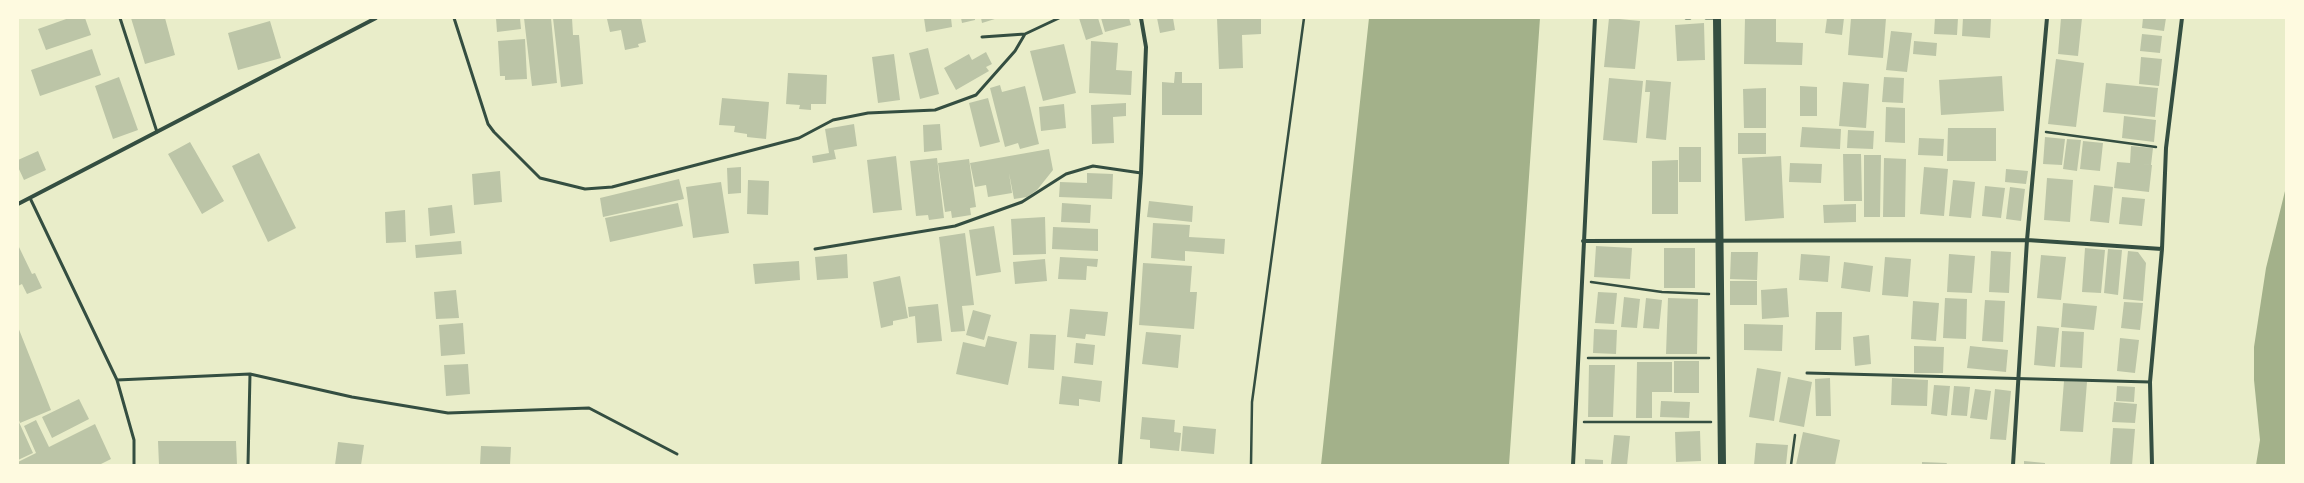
<!DOCTYPE html>
<html>
<head>
<meta charset="utf-8">
<style>
	body { margin:0 }
	#map { position:relative; width:2304px; height:483px; overflow:hidden; background:#e9edc9; font-family:"Titillium Web",sans-serif }
	canvas { display:block }
	.frame { position:absolute; inset:0; border:19px solid #fefae0; pointer-events:none }
</style>
</head>
<body>
<div id="map">
<canvas width="2304" height="483"></canvas>
<div class="frame"></div>
</div>
<script>
const g = document.querySelector('canvas').getContext('2d');
g.lineJoin = 'round';
function fillPath(path, color) { g.fillStyle = color; g.fill(path, 'evenodd'); }
const toPath = rows => new Path2D(rows.map(r => 'M' + r).join(''));
function trace(path, color, width, dash) { g.strokeStyle = color; g.lineWidth = width; g.lineCap = dash ? 'butt' : 'round'; g.setLineDash(dash || []); g.stroke(path); }
fillPath(toPath([
	[1369,18,1540,18,1509,465,1321,465],
	[2286,187,2286,465,2256,465,2260,440,2254,380,2254,347,2266,268]
]), '#a3b18a');
fillPath(toPath([
	[69,18,85,18,91,35,46,50,38,29],
	[131,18,165,18,175,55,145,64],
	[496,18,520,18,521,29,497,32],
	[524,18,551,18,557,83,532,86],
	[553,18,572,18,573,35,579,35,583,84,561,87],
	[614,18,641,18,646,42,638,44,639,47,625,50,621,30,610,32,607,19],
	[924,18,951,18,952,27,926,32],
	[961,18,975,18,975,20,962,23],
	[981,18,998,18,982,23],
	[1079,18,1098,18,1103,34,1086,40],
	[1101,18,1129,18,1131,25,1105,32],
	[1157,18,1173,18,1175,30,1160,33],
	[1217,18,1261,18,1261,34,1242,35,1243,68,1219,69],
	[1609,18,1640,21,1635,69,1604,67],
	[1745,18,1776,18,1776,42,1803,43,1802,65,1744,64],
	[1827,18,1844,18,1842,35,1825,33],
	[1851,18,1886,18,1883,58,1848,55],
	[1935,18,1958,18,1957,35,1934,34],
	[1963,18,1991,18,1990,38,1962,36],
	[2061,18,2082,18,2078,56,2058,54],
	[2143,18,2166,18,2164,31,2142,28],
	[270,21,281,58,238,70,228,33],
	[1704,23,1705,60,1677,61,1675,25],
	[1891,31,1912,33,1907,72,1886,70],
	[2142,34,2162,36,2160,53,2140,51],
	[525,39,527,79,505,80,505,76,500,76,498,41],
	[1091,41,1118,43,1116,70,1132,71,1131,95,1089,93],
	[1914,41,1937,43,1936,56,1913,54],
	[1064,44,1076,93,1043,101,1030,51],
	[928,48,939,94,920,99,909,53],
	[92,49,101,75,40,96,31,70],
	[986,52,992,64,986,67,989,71,956,90,944,68,969,54,972,60],
	[894,54,900,100,878,103,872,57],
	[2141,57,2162,59,2159,86,2139,84],
	[2056,59,2084,63,2076,127,2048,124],
	[1175,72,1182,72,1182,83,1202,83,1202,115,1162,115,1162,82,1174,83],
	[788,73,827,75,826,104,811,104,811,110,799,109,800,105,786,104],
	[2002,76,2004,111,1941,115,1939,80],
	[119,77,138,130,113,139,95,86],
	[1884,77,1904,78,1903,103,1882,102],
	[1609,78,1643,81,1637,143,1603,140],
	[1646,80,1671,82,1666,140,1646,138,1650,92,1645,92],
	[1843,82,1869,84,1866,128,1839,126],
	[2106,83,2158,88,2155,117,2103,112],
	[1000,85,1002,92,1025,86,1039,144,1020,149,1018,143,1005,147,990,88],
	[1800,86,1817,87,1817,116,1800,116],
	[1766,88,1766,128,1744,128,1743,89],
	[722,98,769,102,766,139,747,137,747,134,734,132,735,126,719,125],
	[988,98,1000,142,980,147,969,103],
	[1126,103,1126,116,1113,117,1114,143,1092,144,1091,105],
	[1064,104,1066,128,1041,131,1039,107],
	[1886,107,1905,108,1905,143,1885,142],
	[2124,116,2156,120,2154,142,2122,138],
	[854,124,857,146,834,150,836,159,813,163,812,156,829,153,825,129],
	[940,124,942,150,924,152,923,125],
	[1802,127,1841,129,1840,149,1800,147],
	[1948,128,1996,128,1996,161,1947,161],
	[1848,130,1874,131,1873,149,1847,148],
	[1738,133,1766,133,1766,154,1738,154],
	[2045,137,2065,139,2062,165,2043,164],
	[1919,138,1944,139,1943,156,1918,155],
	[2067,139,2081,140,2077,171,2063,169],
	[2083,141,2103,143,2100,171,2080,169],
	[190,142,224,201,202,214,168,154],
	[2131,146,2153,148,2151,165,2139,164,2152,165,2149,192,2114,188,2117,162,2130,163],
	[1679,147,1701,147,1701,182,1679,182],
	[1049,149,1053,170,1037,190,1027,197,1014,199,1009,173,1012,193,988,197,986,185,975,187,970,163],
	[38,151,46,170,24,180,18,167,18,160],
	[259,153,296,228,268,242,232,166],
	[1843,154,1861,154,1862,201,1844,201],
	[1864,155,1881,155,1880,217,1864,217],
	[896,156,902,210,873,213,867,160],
	[1781,156,1784,218,1745,221,1742,158],
	[937,158,944,218,929,220,928,215,916,216,910,161],
	[1884,158,1906,159,1905,217,1883,217],
	[969,159,976,207,970,208,971,215,952,218,951,211,945,212,938,163],
	[1678,160,1678,214,1652,214,1652,161],
	[1790,163,1822,164,1821,183,1789,182],
	[741,167,741,193,728,194,727,168],
	[1924,167,1948,169,1944,216,1920,214],
	[2006,169,2028,171,2026,184,2005,182],
	[500,171,502,202,474,205,472,174],
	[1087,173,1113,174,1112,199,1059,197,1060,182,1087,183],
	[2047,178,2073,180,2070,222,2044,220],
	[679,179,684,199,603,217,600,198],
	[748,180,769,181,768,215,747,214],
	[1953,180,1975,182,1971,218,1949,216],
	[721,182,729,233,693,238,686,187],
	[2094,185,2113,187,2109,223,2090,221],
	[1985,186,2005,188,2001,218,1982,216],
	[2010,187,2025,189,2021,221,2006,219],
	[2122,197,2145,199,2142,226,2119,224],
	[1149,201,1193,206,1192,222,1147,217],
	[678,203,683,226,610,242,605,218],
	[1062,203,1091,205,1090,223,1061,222],
	[1856,204,1856,222,1824,223,1823,205],
	[452,205,455,233,430,236,428,208],
	[405,210,406,242,386,243,385,212],
	[1045,217,1046,254,1013,255,1011,219],
	[1153,223,1190,225,1189,237,1225,239,1224,254,1185,251,1185,261,1151,258],
	[994,226,1001,272,976,276,969,230],
	[1053,227,1098,229,1098,251,1052,249],
	[965,233,974,305,962,306,965,331,951,332,939,237],
	[461,241,462,254,416,258,415,245],
	[18,245,32,274,35,273,42,288,27,294,22,284,18,286],
	[1596,246,1632,248,1630,279,1594,277],
	[1664,248,1695,248,1695,288,1664,288],
	[2085,248,2105,250,2101,293,2082,292],
	[2108,249,2122,250,2118,295,2104,293],
	[1991,251,2011,252,2009,293,1989,292],
	[2128,251,2138,252,2146,263,2143,301,2123,299],
	[1731,252,1758,252,1757,280,1730,279],
	[847,254,848,278,817,280,815,257],
	[1801,254,1830,256,1828,282,1799,280],
	[1949,254,1975,256,1972,293,1947,292],
	[2041,255,2066,257,2061,300,2037,298],
	[1060,257,1098,259,1097,267,1087,266,1086,280,1058,279],
	[1885,257,1911,259,1908,297,1882,295],
	[1045,259,1047,281,1015,284,1013,262],
	[799,261,800,280,755,284,753,264],
	[1844,262,1873,266,1870,292,1841,288],
	[1143,263,1192,266,1190,292,1197,292,1194,329,1139,325],
	[900,276,908,318,893,321,893,325,881,328,873,282],
	[1730,281,1757,281,1757,305,1730,305],
	[1787,288,1789,317,1762,319,1761,290],
	[456,290,459,318,436,319,434,292],
	[1598,292,1617,293,1614,324,1595,323],
	[1624,297,1640,299,1637,328,1621,327],
	[1646,298,1662,300,1659,329,1643,328],
	[1668,298,1698,299,1697,354,1666,354],
	[1945,298,1967,299,1966,339,1943,338],
	[1985,300,2005,301,2003,342,1982,341],
	[1913,301,1939,303,1936,341,1911,339],
	[2124,302,2143,303,2140,330,2121,328],
	[2063,303,2097,306,2094,330,2061,327],
	[938,304,942,341,917,343,915,316,909,317,908,307],
	[1070,309,1108,312,1105,336,1086,334,1085,339,1067,337],
	[973,310,991,315,984,340,966,335],
	[1816,312,1842,312,1841,350,1815,350],
	[463,323,465,354,441,356,439,325],
	[1744,324,1783,325,1782,351,1744,350],
	[2037,326,2059,328,2055,367,2034,365],
	[18,327,51,410,20,423,18,418],
	[1594,329,1617,330,1616,354,1593,353],
	[2062,331,2084,332,2082,368,2060,367],
	[1146,332,1181,335,1178,368,1142,364],
	[1030,334,1056,335,1054,370,1028,368],
	[1869,335,1871,364,1855,366,1853,337],
	[988,336,1017,342,1008,385,956,374,963,342,985,347],
	[2120,338,2139,340,2135,373,2117,371],
	[1076,343,1095,345,1093,365,1074,363],
	[1914,346,1944,347,1943,373,1914,373],
	[1970,346,2008,350,2006,372,1967,368],
	[1674,361,1699,361,1699,393,1674,393],
	[1637,362,1672,362,1672,392,1652,392,1652,418,1636,418],
	[468,364,470,394,446,396,444,365],
	[1589,365,1615,365,1613,417,1588,417],
	[1757,368,1781,372,1774,421,1749,417],
	[1062,376,1102,381,1100,402,1079,399,1079,406,1059,404],
	[1788,377,1812,382,1804,427,1779,422],
	[1830,378,1831,416,1816,416,1815,379],
	[1892,378,1928,380,1927,406,1891,405],
	[2064,381,2087,382,2083,432,2060,431],
	[1934,385,1950,386,1947,416,1931,414],
	[1954,386,1970,387,1967,416,1951,415],
	[2117,386,2135,387,2134,402,2116,401],
	[1975,389,1991,391,1987,420,1970,418],
	[1995,389,2011,391,2006,440,1990,439],
	[79,399,89,419,52,438,42,417],
	[1661,401,1690,402,1689,418,1660,417],
	[2114,402,2137,404,2135,423,2112,422],
	[1142,417,1175,420,1174,432,1181,433,1179,451,1150,448,1150,440,1140,439],
	[18,420,33,453,18,460],
	[36,420,49,447,95,424,111,459,99,465,18,465,18,462,36,453,24,426],
	[1183,426,1216,429,1214,454,1181,451],
	[2113,428,2135,429,2132,465,2110,465],
	[1700,431,1701,461,1676,462,1675,432],
	[1803,432,1840,440,1835,465,1796,465],
	[1614,435,1630,436,1627,465,1611,464],
	[158,441,236,441,237,465,159,465],
	[338,442,364,445,361,465,335,465],
	[1756,443,1788,445,1786,465,1754,465],
	[481,446,511,447,510,465,480,465],
	[1585,459,1603,460,1603,465,1585,465],
	[2024,461,2045,463,2045,465,2024,465],
	[1922,462,1947,463,1946,465,1922,465]
]), '#bcc5a7');
trace(toPath([
	[2046,132,2156,147],
	[1591,282,1662,292,1709,294],
	[1588,358,1709,358],
	[1584,422,1711,422],
	[1251,465,1252,402,1304,18],
	[1791,465,1795,435]
]), '#344e41', 2.5);
trace(toPath([
	[120,18,157,132],
	[454,18,488,124,494,132,540,178,585,189,612,187,799,138,833,120,868,113,935,110,976,95,1015,51,1025,34,982,37],
	[1686,18,1690,18],
	[1706,18,1715,18],
	[1025,34,1059,18],
	[30,198,117,380,134,440,134,465],
	[815,249,955,226,1022,202,1066,174,1093,166,1141,173],
	[1807,373,2150,382],
	[117,380,250,374,352,397,448,413,589,408,677,454],
	[248,465,250,374]
]), '#344e41', 3);
trace(toPath([
	[18,204,376,18],
	[1583,241,2027,240,2162,249],
	[1120,465,1141,173,1146,47,1141,18],
	[1573,465,1595,18],
	[2013,465,2027,240,2047,18],
	[2152,465,2150,382,2162,249,2166,148,2182,18]
]), '#344e41', 4);
trace(toPath([
	[1717,18,1722,465]
]), '#344e41', 8);
</script>
</body>
</html>
